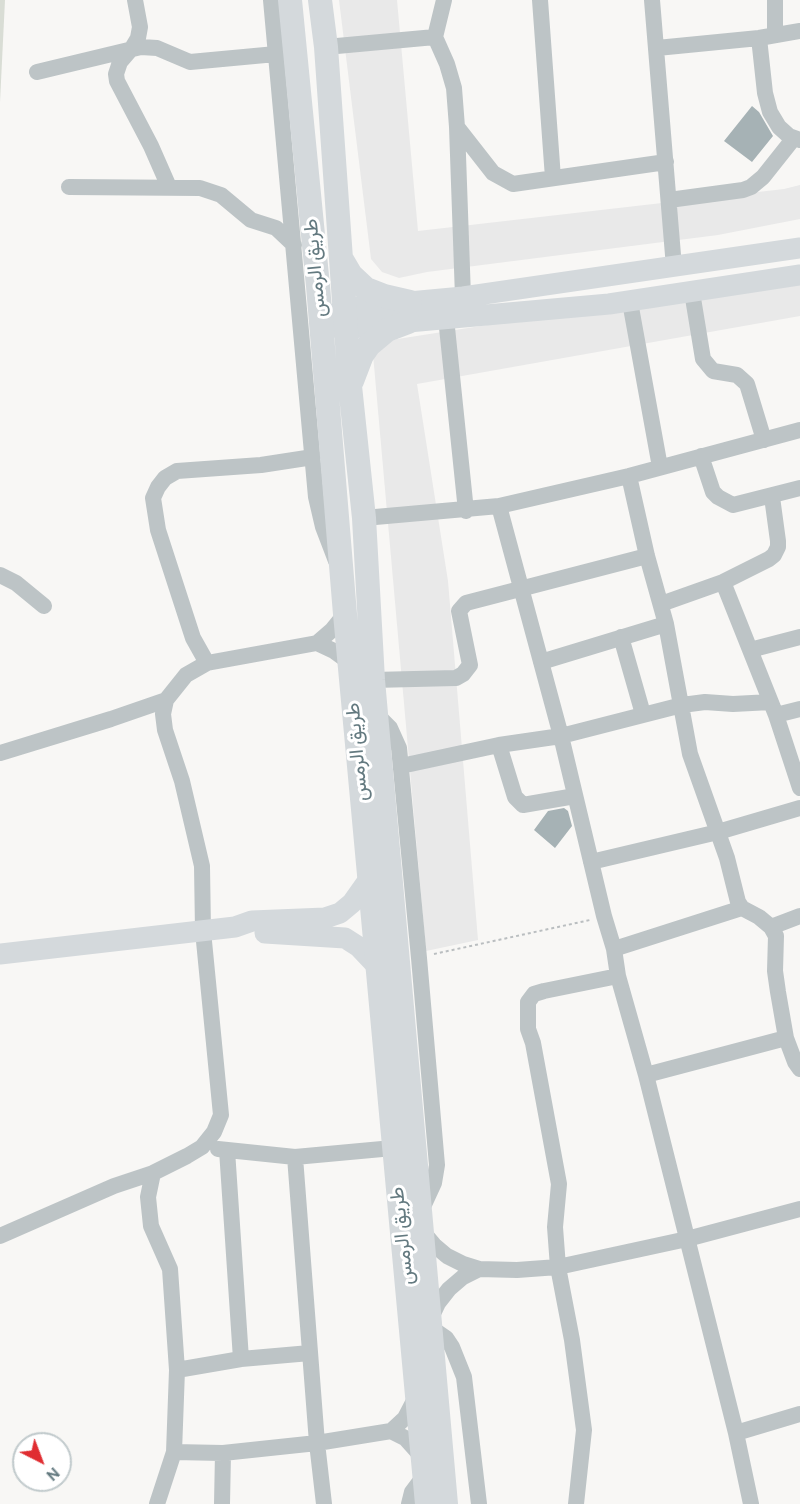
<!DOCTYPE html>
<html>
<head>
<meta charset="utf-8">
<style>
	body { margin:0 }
	#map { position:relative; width:800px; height:1504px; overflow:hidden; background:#f8f7f5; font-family:Cabin,sans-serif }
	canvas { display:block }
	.north { position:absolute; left:12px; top:1432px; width:60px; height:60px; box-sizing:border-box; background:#fff; border:2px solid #c1cacc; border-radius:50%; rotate:138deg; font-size:16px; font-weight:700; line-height:24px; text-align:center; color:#647a80 }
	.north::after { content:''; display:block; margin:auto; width:21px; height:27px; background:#e02d31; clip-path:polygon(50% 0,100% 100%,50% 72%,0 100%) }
</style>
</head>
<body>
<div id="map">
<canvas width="800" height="1504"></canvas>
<div class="north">N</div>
</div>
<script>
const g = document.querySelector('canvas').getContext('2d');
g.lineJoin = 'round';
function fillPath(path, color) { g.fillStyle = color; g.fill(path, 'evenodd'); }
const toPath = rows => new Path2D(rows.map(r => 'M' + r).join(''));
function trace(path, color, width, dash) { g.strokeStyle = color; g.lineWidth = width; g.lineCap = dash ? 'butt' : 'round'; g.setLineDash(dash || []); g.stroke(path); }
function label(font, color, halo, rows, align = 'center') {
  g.font = font + ' Cabin,Vazirmatn,sans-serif'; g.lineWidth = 6; g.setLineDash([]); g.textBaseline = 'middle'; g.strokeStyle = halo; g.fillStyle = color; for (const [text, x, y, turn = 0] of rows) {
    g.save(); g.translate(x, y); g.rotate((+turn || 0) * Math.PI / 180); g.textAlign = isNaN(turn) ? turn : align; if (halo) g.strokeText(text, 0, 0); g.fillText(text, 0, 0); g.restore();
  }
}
fillPath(toPath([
	[339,0,397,0,418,231,784,189,800,185,800,219,718,235,427,272,399,278,382,272,371,259],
	[800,276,800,316,417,384,448,581,478,940,426,951,372,343]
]), '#e9e9e9');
fillPath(toPath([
	[0,0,5,0,0,102]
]), '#d9ddd5');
fillPath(toPath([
	[752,106,759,112,773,136,752,162,724,141],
	[564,808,568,811,572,826,555,848,534,830,548,811]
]), '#a6b2b5');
trace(toPath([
	[434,954,590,920]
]), '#babec0', 2, [3, 3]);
trace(toPath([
	[135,0,140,27,138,38,132,48,120,62,116,74,117,81,151,146,169,187],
	[271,0,316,497,323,527,336,561],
	[444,0,435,37,447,64,454,88,457,127,463,297],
	[540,0,553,178],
	[652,0,674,267],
	[775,0,775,35],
	[759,38,765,93,770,112,779,127,789,136,800,140],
	[326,47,435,37],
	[657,48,759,38,800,31],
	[37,72,141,47,157,48,190,62,276,54],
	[457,127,493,173,513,184,666,162],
	[69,187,200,188,221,195,251,220,276,228,294,245],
	[669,200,743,190,751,187,763,177,794,138],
	[692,292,703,359,713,371,737,375,747,384,764,440],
	[630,302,660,467],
	[446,318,466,511],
	[701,456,713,492,718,497,733,505,800,488],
	[629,476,647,556,666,624,690,754,727,858,738,902,742,908,759,917,771,927,776,936,775,971,778,992,786,1038,795,1062,800,1069],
	[499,506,561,736,604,916,614,949,618,976,646,1075,736,1433,751,1504],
	[364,518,499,506,629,476,800,430],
	[0,575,16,583,44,606],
	[723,582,776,715,800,788],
	[661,604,723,582,769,559,774,555,778,547,778,541,772,497],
	[621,637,643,714],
	[317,643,334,651,349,662],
	[750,650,800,637],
	[541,662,666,624],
	[207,663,193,638,158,530,153,498,158,487,165,478,177,471,261,465,313,457],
	[373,680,456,678,463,674,470,665,459,611,466,603,647,556],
	[377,715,390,728,399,748,419,958,437,1165,434,1183,422,1209],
	[776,715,800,709],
	[499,745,515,797,523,805,575,796],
	[0,753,111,719,166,700],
	[401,766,499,745,561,736,682,705,705,702,733,704,771,702],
	[591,862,718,832,800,808],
	[771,927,800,916],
	[614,949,742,908],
	[646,1075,786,1038],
	[218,1149,295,1157,393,1148],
	[227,1150,241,1359],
	[295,1157,317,1443,324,1504],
	[153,1173,148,1197,151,1226,170,1269,177,1370,174,1452,157,1504],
	[423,1232,434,1245,447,1256,463,1264,479,1269,517,1270,558,1267,687,1239,800,1209],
	[0,1236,114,1186,153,1173,187,1156,202,1147,214,1132,221,1115,203,931,202,866,182,781,165,730,163,714,166,700,186,675,207,663,317,643,332,630,345,614],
	[430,1320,438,1303,449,1289,463,1277,479,1269],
	[430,1327,446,1338,452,1347,464,1377,479,1504],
	[177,1370,241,1359,310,1353],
	[391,1431,405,1438,422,1457],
	[736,1433,800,1414],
	[174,1452,223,1453,317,1443,391,1431,405,1418,417,1395],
	[222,1504,223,1453],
	[409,1504,412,1492,424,1476],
	[576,1504,584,1430,572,1340,558,1267,555,1227,559,1184,533,1043,528,1029,528,1002,534,994,544,991,618,976]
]), '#bdc4c6', 16);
trace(toPath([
	[331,317,344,308,463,297,800,248],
	[331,326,343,329,408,322,609,304,800,275],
	[265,933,345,938,359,947,377,966],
	[0,954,235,927,252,921,325,918,340,913,352,903,369,879]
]), '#d4d9dc', 21);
trace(toPath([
	[290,0,318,286,345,614,427,1504],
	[320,0,326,47,350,386,364,518,373,680,446,1504],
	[341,258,351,275,366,289,384,296,410,302],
	[352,381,362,355,369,345,387,330,408,322]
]), '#d4d9dc', 24);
label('20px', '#647a80', '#fff', [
	["طريق الرمس",315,268,-95],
	["طريق الرمس",357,752,-95],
	["طريق الرمس",402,1236,-96]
]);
</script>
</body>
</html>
